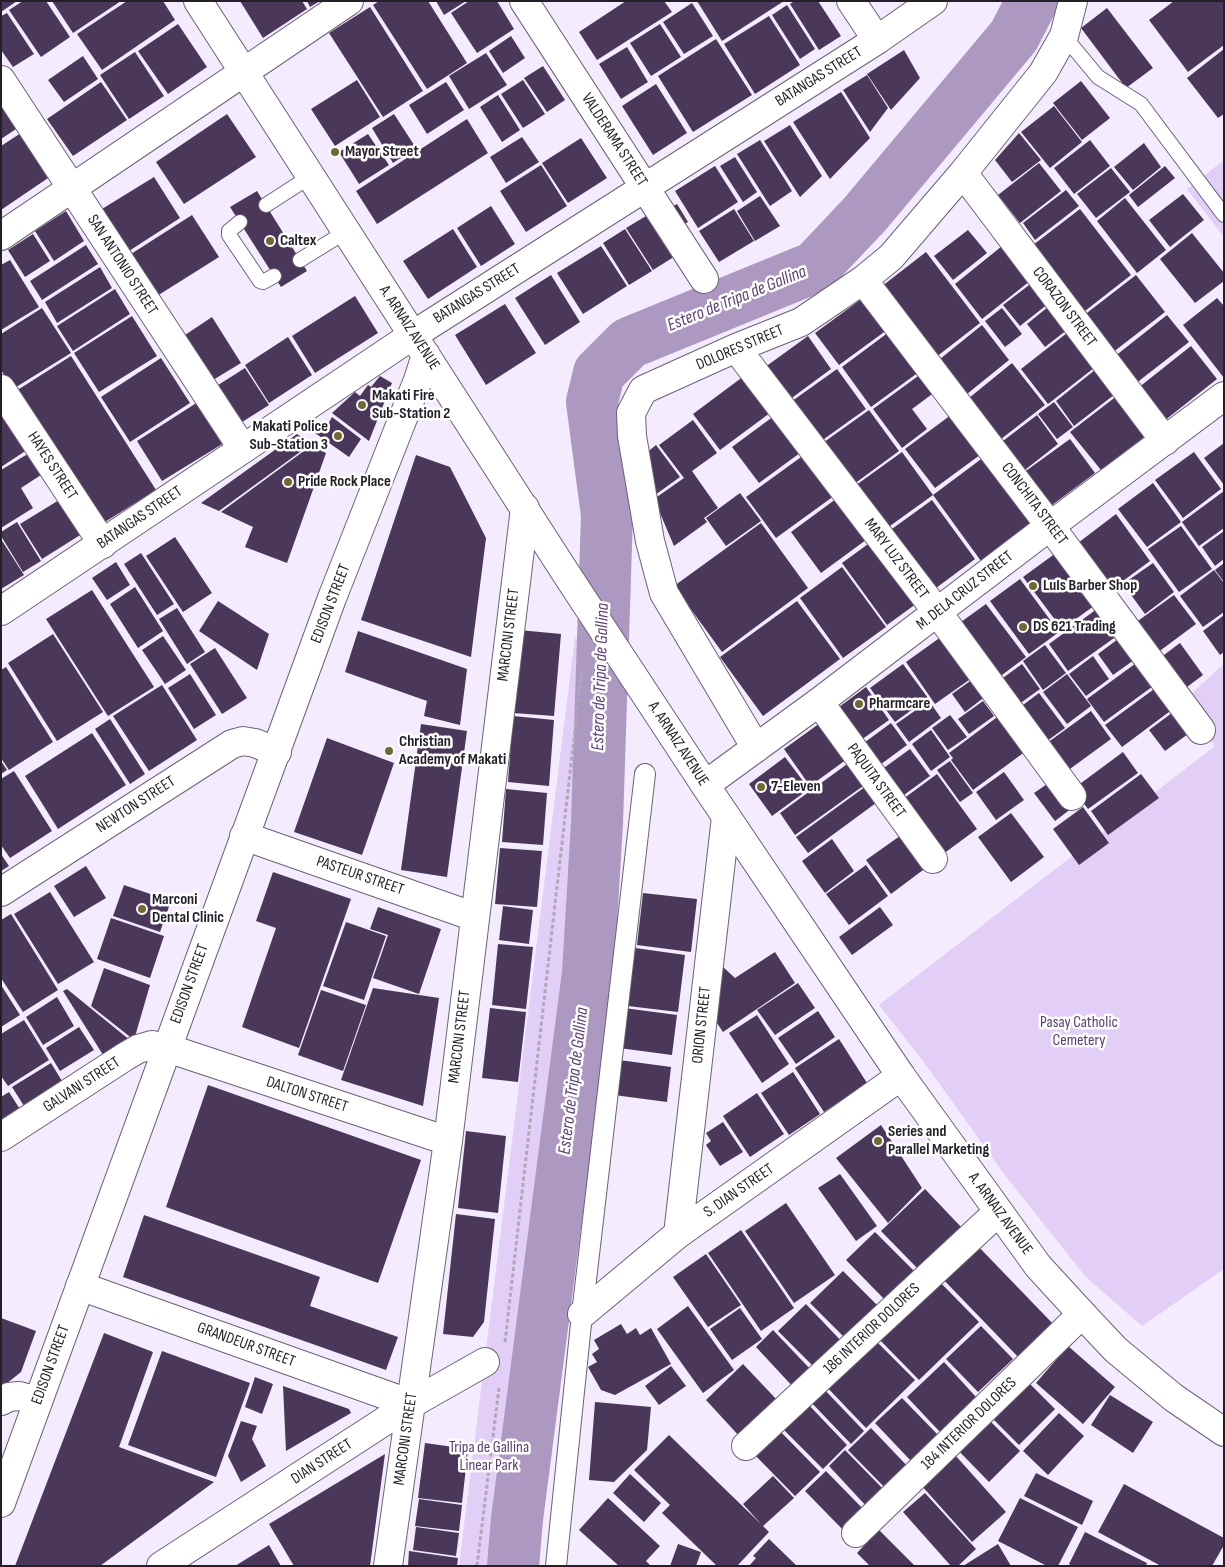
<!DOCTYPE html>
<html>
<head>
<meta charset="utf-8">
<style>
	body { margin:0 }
	#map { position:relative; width:1225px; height:1567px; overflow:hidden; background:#f4ebfe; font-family:"Sofia Sans Condensed",sans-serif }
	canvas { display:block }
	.frame { position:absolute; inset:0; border:2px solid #241f28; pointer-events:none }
</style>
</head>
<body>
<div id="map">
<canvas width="1225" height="1567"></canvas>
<div class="frame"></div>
</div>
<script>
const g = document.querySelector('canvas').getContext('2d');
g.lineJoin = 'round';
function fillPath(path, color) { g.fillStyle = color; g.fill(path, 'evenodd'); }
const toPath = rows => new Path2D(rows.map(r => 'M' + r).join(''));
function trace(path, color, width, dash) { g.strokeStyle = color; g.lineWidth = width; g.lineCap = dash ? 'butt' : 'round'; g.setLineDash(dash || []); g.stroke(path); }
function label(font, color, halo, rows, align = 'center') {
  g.font = font + ' "Sofia Sans Condensed",sans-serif'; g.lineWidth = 5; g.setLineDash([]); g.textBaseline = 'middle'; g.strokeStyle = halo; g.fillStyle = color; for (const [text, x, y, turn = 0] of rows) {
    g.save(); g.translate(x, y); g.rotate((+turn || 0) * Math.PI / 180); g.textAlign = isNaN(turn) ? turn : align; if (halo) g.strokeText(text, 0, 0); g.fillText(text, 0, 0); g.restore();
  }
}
fillPath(toPath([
	[1224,160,1224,237,1187,189],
	[575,637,592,663,577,849,542,1164,491,1566,459,1566],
	[1224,664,1224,1269,1142,1326,1085,1276,1004,1174,923,1061,879,1005,1215,746,1182,702]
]), '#e2cef6');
trace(toPath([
	[513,1566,517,1519,588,973,597,823,607,515,592,402,599,373,629,343,815,267,865,214,1014,36,1032,1]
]), '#ad98c1', 52);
fillPath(toPath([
	[1,1,17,1,1,12],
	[23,1,46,1,70,37,41,57,9,10],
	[52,1,121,1,73,33],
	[127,1,163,1,175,20,102,70,77,34],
	[240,1,302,1,307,9,263,38],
	[307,1,320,1,310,7],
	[379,1,428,1,467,63,427,89,373,5],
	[436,1,466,1,444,15],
	[469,1,497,1,514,29,477,53,451,13],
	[626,1,664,1,672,12,597,60,579,32],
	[697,1,784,1,722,41],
	[794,1,818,1,841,36,819,50,790,4],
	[1174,1,1224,1,1224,45,1188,72,1149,20],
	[692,3,713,36,684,54,663,22],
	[787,5,815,49,800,59,772,15],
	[370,7,423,91,383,117,329,33],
	[1107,8,1153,68,1126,88,1081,28],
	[7,13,34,54,13,67,1,50,1,16],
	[769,16,800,65,755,94,724,44],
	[178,24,207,67,168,94,138,51],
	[660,24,681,57,651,76,630,43],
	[511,36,525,58,503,73,489,51],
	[716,39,752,95,693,132,658,76],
	[627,47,648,82,621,99,599,64],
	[1224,49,1224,114,1218,118,1187,78],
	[904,50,920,78,891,110,867,74],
	[135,52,164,96,129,119,100,75],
	[486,53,507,85,469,109,449,76],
	[83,56,98,79,64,102,48,80],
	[543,66,565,100,547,112,524,78],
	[867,75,888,108,870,132,843,90],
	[357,80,380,117,335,146,311,109],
	[523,80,545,114,523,128,501,94],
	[1081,81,1110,118,1082,140,1053,103],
	[101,82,127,120,73,156,47,119],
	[446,82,464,110,427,134,409,105],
	[656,84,687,133,653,155,622,106],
	[841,92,870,138,830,179,793,122],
	[498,95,520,130,502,142,480,107],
	[1,106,16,129,1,139],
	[1054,106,1082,142,1050,168,1021,132],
	[227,114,256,157,184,204,156,162],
	[394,114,416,148,393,163,372,128],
	[467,119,488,153,377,224,356,191],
	[790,125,822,176,800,197,764,141],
	[21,133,51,176,1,210,1,146],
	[1019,133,1041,160,1012,182,995,160],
	[368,134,389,165,359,184,339,152],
	[522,137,539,162,506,183,490,157],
	[581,138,607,178,568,203,542,163],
	[760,140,792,191,770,206,737,154],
	[1090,140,1110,166,1074,194,1054,168],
	[1144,143,1161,167,1133,190,1114,167],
	[735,157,757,192,743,202,720,166],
	[1039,163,1061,191,1020,223,998,195],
	[541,165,567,206,526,232,500,191],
	[715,166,738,202,698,228,675,191],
	[1165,166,1175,178,1138,207,1129,195],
	[1111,168,1130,192,1096,218,1077,194],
	[154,177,180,218,129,251,102,209],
	[1066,190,1079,206,1035,240,1023,223],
	[257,191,307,271,281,287,230,207],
	[1183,194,1204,220,1170,247,1149,220],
	[760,196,780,226,755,241,737,211],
	[1125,198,1166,250,1137,273,1097,221],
	[677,204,688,222,674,231,663,212],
	[491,206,515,244,481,266,457,228],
	[734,209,754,241,719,262,699,231],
	[1080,209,1131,275,1085,311,1033,245],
	[66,211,84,241,54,261,35,231],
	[651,213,677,255,653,270,626,228],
	[192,215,219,257,157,296,131,254],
	[453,229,477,267,428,299,403,261],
	[625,229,652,271,629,285,603,243],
	[968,230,987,253,953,280,934,256],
	[1192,233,1224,273,1224,281,1195,303,1160,259],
	[33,234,50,261,25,277,8,250],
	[1007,242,1035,277,982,319,955,284],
	[86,245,98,264,42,300,30,281],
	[601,246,627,286,583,314,557,273],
	[926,252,980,323,931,361,877,290],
	[10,260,39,307,1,330,1,265],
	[100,267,112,288,57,323,45,302],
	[551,275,580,322,545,345,515,298],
	[1136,275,1165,312,1112,353,1083,316],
	[1037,279,1053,300,1020,326,1003,305],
	[115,289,130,314,73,351,57,326],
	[867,295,891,327,839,365,815,333],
	[355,296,378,333,315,373,292,336],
	[1217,298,1224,306,1224,378,1183,325],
	[1054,302,1072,326,1045,347,1027,324],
	[505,304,536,353,486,385,455,335],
	[42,308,71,353,13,389,1,370,1,334],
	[1002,308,1022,334,1005,347,985,321],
	[1167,315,1189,342,1135,384,1114,357],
	[132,316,157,356,99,392,74,353],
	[212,317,241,363,213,380,185,335],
	[982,325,1009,360,967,394,940,359],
	[893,329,923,369,871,407,842,367],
	[1072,329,1099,364,1048,404,1021,369],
	[808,336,831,369,785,403,761,370],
	[288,337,312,375,269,403,245,365],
	[1191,346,1217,379,1164,421,1138,388],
	[71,356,156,490,100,525,16,391],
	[161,358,190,403,130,442,101,397],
	[1012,363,1045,405,1001,439,969,398],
	[1100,366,1119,391,1074,426,1056,401],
	[245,368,269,405,239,424,215,387],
	[837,369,866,409,817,444,788,404],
	[925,371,939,389,912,409,927,429,902,448,873,409],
	[748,373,774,410,720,450,693,414],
	[380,376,392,383,369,441,332,413,355,392,360,396,368,385,371,387],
	[1122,392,1152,431,1101,470,1070,432],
	[198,402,224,443,162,481,137,441],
	[1054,402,1073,427,1057,439,1038,414],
	[1,404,30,448,1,467],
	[869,410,899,451,850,487,820,445],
	[955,412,984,452,935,488,905,449],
	[778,413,804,450,759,483,732,447],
	[1037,415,1058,444,1021,473,999,444],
	[332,417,361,439,349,457,315,433,323,423,327,426],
	[693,420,717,453,692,471,718,508,704,518,707,522,674,546,654,499,684,478,659,445],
	[297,434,311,444,219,511,201,503],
	[1070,439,1095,473,1048,508,1023,473],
	[1224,443,1224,485,1204,458],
	[312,445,326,453,287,563,245,547,253,527,221,512],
	[656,445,680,477,655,495,640,458],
	[31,452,44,473,21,488,33,508,1,528,1,470],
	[808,452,838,493,776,538,746,497],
	[902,452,933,495,883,531,852,488],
	[1194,452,1221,489,1183,518,1155,480],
	[988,454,1036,520,981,561,933,495],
	[416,455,450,467,486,538,471,657,361,620],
	[1153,483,1181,522,1147,547,1118,509],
	[1224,491,1224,528,1199,546,1182,522],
	[740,493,761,521,726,546,706,518],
	[840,496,870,537,821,573,791,532],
	[64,497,85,532,42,559,20,524],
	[932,500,975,559,928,594,885,534],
	[1116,514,1150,561,1108,592,1074,546],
	[17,522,41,561,23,572,1,536,1,532],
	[761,523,808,588,722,652,674,586],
	[1181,526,1212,569,1179,592,1148,549],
	[1224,531,1224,559,1215,566,1202,547],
	[175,537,212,593,183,612,146,556],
	[1,539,24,575,1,589],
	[875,539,920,601,887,625,842,563],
	[1060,550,1098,603,1062,629,1023,577],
	[141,553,174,604,157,615,124,564],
	[116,562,130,585,107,600,92,578],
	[1153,563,1174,592,1145,614,1123,584],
	[1224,563,1224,582,1215,570],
	[842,567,886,627,843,658,800,598],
	[1214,570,1224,583,1224,612,1203,627,1180,596],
	[1020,579,1059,632,1029,654,990,601],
	[135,587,163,631,138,648,110,604],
	[92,590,154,687,108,716,46,619],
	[1174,595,1196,624,1157,653,1135,623],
	[218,601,269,634,257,670,199,631],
	[797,601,840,659,763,716,720,657],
	[986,604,1026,657,994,681,954,627],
	[1101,606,1121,633,1068,671,1049,644],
	[177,608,205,652,187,664,159,619],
	[1224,615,1224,652,1220,655,1203,631],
	[519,630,561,634,554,716,513,713],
	[358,631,467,669,460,725,424,716,427,701,345,672],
	[1126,633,1141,655,1113,675,1098,654],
	[53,634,103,712,57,741,8,663],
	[945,634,976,675,935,704,906,662],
	[163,636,186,670,165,684,142,650],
	[1180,643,1203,675,1179,693,1156,661],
	[1045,645,1066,673,1043,690,1023,661],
	[215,648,247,698,222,714,190,664],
	[1093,656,1109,679,1086,696,1069,674],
	[1143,658,1160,681,1104,722,1087,699],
	[903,664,928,698,895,722,870,688],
	[1022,664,1040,689,1015,707,996,683],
	[6,667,53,742,9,770,1,758,1,670],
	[190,674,216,715,194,729,168,688],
	[1067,674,1091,706,1067,724,1043,692],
	[973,679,986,696,965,712,952,694],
	[1161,684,1177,706,1122,747,1105,725],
	[162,685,197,740,149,771,113,716],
	[866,687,889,720,854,745,831,713],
	[1039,693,1065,728,1040,746,1015,711],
	[929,701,941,718,909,742,896,724],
	[983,701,994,716,969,734,958,719],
	[1180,707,1196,728,1165,751,1149,730],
	[1091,711,1111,739,1063,774,1043,746],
	[950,715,967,737,948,750,932,728],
	[1000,715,1026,751,973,790,951,760,953,758,949,753],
	[513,716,554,720,549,786,508,782],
	[827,718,854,754,810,786,784,749],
	[110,719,145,774,130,784,95,729],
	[891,723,907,745,873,770,857,748],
	[421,724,467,731,447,877,401,870],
	[931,730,950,757,931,771,912,744],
	[92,733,126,785,58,829,25,776],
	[327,738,394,763,362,855,294,832],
	[910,749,930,776,897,800,877,773],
	[1123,752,1138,773,1088,809,1073,789],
	[785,757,809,789,772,816,749,784],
	[854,759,870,781,795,835,780,813],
	[1,761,7,770,1,774],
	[950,761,973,793,960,802,937,770],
	[14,771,52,831,10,858,1,845,1,779],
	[1004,772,1024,800,996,820,976,792],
	[937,774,977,829,939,857,899,802],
	[1141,774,1159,798,1108,835,1091,811],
	[1056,778,1076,805,1055,821,1034,793],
	[869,784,880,800,808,853,796,837],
	[506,789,547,793,543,845,502,842],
	[1083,807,1109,843,1079,865,1053,829],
	[1011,813,1044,857,1011,882,978,837],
	[907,831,931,864,891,894,866,860],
	[832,839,854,871,825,893,802,861],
	[500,848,542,851,537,907,495,904],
	[1,854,9,866,1,871],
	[866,865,888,896,849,925,826,894],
	[86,866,106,898,74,917,54,886],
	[273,872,351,899,299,1048,242,1027,276,928,256,921],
	[124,885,171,901,160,932,113,916],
	[50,892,94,962,58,984,14,914],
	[643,893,697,899,691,952,637,945],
	[503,906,533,910,529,944,499,940],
	[378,907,441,929,419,994,373,978,388,935,370,929],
	[880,907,893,925,852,955,839,937],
	[11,914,58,990,23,1012,1,978,1,920],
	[111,918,164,936,150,978,97,959],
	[346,922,386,936,364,1000,323,986],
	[498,944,533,947,526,1009,492,1005],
	[635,948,685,955,678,1012,628,1006],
	[775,952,795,983,723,1032,715,1020,722,966,735,978],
	[104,968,150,985,134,1040,91,1006],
	[798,983,815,1008,775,1035,757,1010],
	[1,985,20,1015,1,1027],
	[373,988,439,998,423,1106,341,1080],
	[67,989,131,1041,105,1058,63,991],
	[321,990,366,1005,343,1071,298,1055],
	[57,997,74,1026,43,1045,26,1017],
	[490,1008,526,1012,518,1082,482,1078],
	[624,1008,677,1015,672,1055,619,1048],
	[818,1011,835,1037,796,1064,778,1038],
	[757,1015,789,1064,762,1083,729,1033],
	[24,1020,49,1060,8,1086,1,1076,1,1034],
	[79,1027,94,1050,60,1071,46,1048],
	[839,1039,867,1083,824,1112,795,1068],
	[619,1060,671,1067,667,1102,614,1095],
	[51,1063,62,1081,24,1106,12,1087],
	[793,1072,820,1114,789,1135,761,1093],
	[208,1085,421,1160,378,1283,166,1207],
	[9,1092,23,1114,1,1128,1,1097],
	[757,1093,784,1134,750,1157,723,1116],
	[723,1122,743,1152,720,1166,706,1145,711,1141,706,1133],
	[881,1125,922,1188,888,1223,836,1158],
	[466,1131,506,1136,498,1213,458,1208],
	[840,1174,877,1226,856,1241,818,1188],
	[925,1189,962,1228,919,1270,881,1231],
	[786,1203,835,1275,794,1303,745,1231],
	[456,1214,495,1219,484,1322,473,1337,443,1334],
	[144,1215,320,1277,310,1306,398,1337,386,1370,123,1277],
	[741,1230,794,1308,761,1331,708,1253],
	[875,1232,915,1272,886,1301,846,1260],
	[974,1242,1056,1327,1022,1361,939,1275],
	[706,1254,741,1305,708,1327,673,1277],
	[843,1271,878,1306,845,1338,810,1303],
	[937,1279,979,1322,919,1380,877,1337],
	[806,1304,845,1345,818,1371,778,1331],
	[688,1306,734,1370,703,1393,657,1329],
	[740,1308,762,1339,732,1360,710,1329],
	[1,1318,36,1331,21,1372,1,1388],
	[621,1324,627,1334,636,1328,640,1335,651,1328,671,1364,615,1395,601,1390,588,1367,597,1362,592,1354,599,1349,594,1340],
	[981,1326,1013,1359,978,1392,946,1359],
	[773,1330,813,1372,795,1389,756,1347],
	[104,1333,153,1352,119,1447,214,1482,100,1566,15,1566],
	[870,1335,915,1380,866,1428,822,1382],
	[1068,1346,1115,1387,1083,1424,1036,1383],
	[162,1351,250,1383,216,1477,128,1445],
	[944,1362,976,1397,940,1432,907,1397],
	[743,1364,778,1401,740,1437,706,1400],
	[671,1366,686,1386,659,1405,645,1386],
	[255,1377,273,1384,262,1414,245,1407],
	[1026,1380,1055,1409,1019,1445,990,1416],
	[820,1385,864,1431,851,1444,807,1398],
	[283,1386,349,1409,351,1413,286,1451],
	[1110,1395,1153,1422,1133,1453,1091,1425],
	[902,1398,939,1436,912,1462,875,1423],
	[805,1401,847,1445,823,1469,780,1426],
	[595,1402,651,1407,647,1450,614,1482,589,1480],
	[1059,1413,1084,1436,1048,1475,1023,1451],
	[985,1416,1020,1451,989,1482,954,1446],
	[241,1421,257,1426,252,1439,266,1466,241,1482,228,1456],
	[777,1428,820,1472,795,1496,752,1452],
	[871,1428,912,1471,890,1493,848,1450],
	[669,1435,761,1524,743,1504,773,1476,794,1498,763,1526,769,1532,737,1566,717,1566,662,1513,670,1505,634,1470],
	[425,1443,468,1449,462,1503,418,1498],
	[845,1450,885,1491,868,1508,829,1466],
	[385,1454,370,1566,294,1566,269,1524],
	[955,1455,1006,1512,972,1542,921,1485],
	[826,1471,867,1513,846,1533,805,1491],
	[1036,1473,1093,1501,1082,1525,1024,1496],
	[630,1474,661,1503,644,1522,613,1493],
	[1124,1484,1224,1538,1224,1545,1212,1566,1161,1566,1098,1532],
	[925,1493,976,1549,958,1566,951,1566,903,1512],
	[608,1498,660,1546,646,1561,651,1566,619,1566,579,1530],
	[1020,1498,1078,1527,1058,1566,1047,1566,998,1541],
	[419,1499,462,1505,459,1531,415,1526],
	[416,1527,459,1533,456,1556,413,1550],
	[879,1530,915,1566,870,1566,857,1553],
	[1085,1532,1147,1563,1146,1566,1072,1566,1069,1564],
	[769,1539,797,1566,749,1566,756,1558,753,1556],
	[678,1544,701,1552,696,1566,670,1566],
	[998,1544,1011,1566,963,1566],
	[269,1545,281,1566,235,1566],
	[409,1551,458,1558,457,1566,408,1566]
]), '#4a375a');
const service = toPath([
	[1064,36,1098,77,1141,104,1224,215],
	[266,205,311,176],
	[240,222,229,231,229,235,260,281,263,282,274,276],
	[300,260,347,231]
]);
const pedestrian = toPath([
	[556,1566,582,1314,645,774]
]);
const minor = toPath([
	[524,1,704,279],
	[851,1,877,40],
	[1,80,243,449],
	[963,173,1165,441],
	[1,236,349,1],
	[863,280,1050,526,1201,730],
	[413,335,877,40,933,1],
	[736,348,938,613,1072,796],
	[1,389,103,544],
	[819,702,933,859],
	[756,748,664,593,650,541,632,436,631,413,643,390,736,348,801,322,863,280,891,257,963,173,1043,73,1064,36,1073,1],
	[244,836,475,917],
	[1,892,232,744,243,741,255,743,277,752],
	[1,1137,126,1056,138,1049,152,1045,167,1048,448,1141],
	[678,1234,726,817],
	[80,1286,411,1404],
	[582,1314,678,1234,901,1076],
	[1,1401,9,1397,19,1396,38,1401],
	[746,1446,998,1212],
	[856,1533,1082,1314],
	[161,1566,411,1404,485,1362],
	[388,1566,448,1141,525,508]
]);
const tertiary = toPath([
	[1,611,413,335],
	[705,785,819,702,1050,526,1224,396]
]);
const secondary = toPath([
	[198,1,567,575,705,785,901,1076,1038,1266,1082,1314,1116,1350,1174,1398,1224,1432],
	[1,1503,332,598,418,380,426,355]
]);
trace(service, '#6c6276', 16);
trace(pedestrian, '#6c6276', 22);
trace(minor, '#6c6276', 30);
trace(tertiary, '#6c6276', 30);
trace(secondary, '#6c6276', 30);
trace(toPath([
	[505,1342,582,668],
	[477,1566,499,1388]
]), '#afa8b7', 3, [4, 2.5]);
trace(service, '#fff', 14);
trace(pedestrian, '#fff', 20);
trace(minor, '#fff', 28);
trace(tertiary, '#fff', 28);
trace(secondary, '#fff', 28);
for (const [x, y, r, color] of [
	[335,152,5,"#726734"],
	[270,241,5,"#726734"],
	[362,405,5,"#726734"],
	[338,436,5,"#726734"],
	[288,482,5,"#726734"],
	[1033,586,5,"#726734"],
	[1023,627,5,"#726734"],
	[859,704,5,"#726734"],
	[389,751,5,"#726734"],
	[761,787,5,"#726734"],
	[142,909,5,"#726734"],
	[878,1141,5,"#726734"]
]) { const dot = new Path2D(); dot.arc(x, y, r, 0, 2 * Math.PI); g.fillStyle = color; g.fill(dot); trace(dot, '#fff', 2); }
label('16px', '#241f28', '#fff', [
	["BATANGAS STREET",819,77,-32],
	["VALDERAMA STREET",614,140,57],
	["SAN ANTONIO STREET",122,265,57],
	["BATANGAS STREET",477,294,-32],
	["CORAZON STREET",1064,307,53],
	["A. ARNAIZ AVENUE",409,328,57],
	["DOLORES STREET",740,348,-23],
	["HAYES STREET",52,466,57],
	["CONCHITA STREET",1034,504,53],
	["BATANGAS STREET",140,518,-34],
	["MARY LUZ STREET",896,559,53],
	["M. DELA CRUZ STREET",965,591,-38],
	["EDISON STREET",331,604,-69],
	["MARCONI STREET",509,635,-83],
	["A. ARNAIZ AVENUE",678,744,57],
	["PAQUITA STREET",876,781,54],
	["NEWTON STREET",136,805,-33],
	["PASTEUR STREET",360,876,19],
	["EDISON STREET",190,984,-70],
	["ORION STREET",702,1025,-84],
	["MARCONI STREET",460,1037,-83],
	["GALVANI STREET",82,1085,-33],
	["DALTON STREET",307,1095,18],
	["S. DIAN STREET",739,1191,-35],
	["A. ARNAIZ AVENUE",1000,1214,54],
	["186 INTERIOR DOLORES",872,1329,-43],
	["GRANDEUR STREET",246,1345,20],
	["EDISON STREET",51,1365,-70],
	["184 INTERIOR DOLORES",969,1424,-44],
	["MARCONI STREET",406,1439,-82],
	["DIAN STREET",322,1462,-33]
]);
label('bold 16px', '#241f28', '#fff', [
	["Mayor Street",345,152],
	["Caltex",280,241],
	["Makati Fire",372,396],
	["Sub-Station 2",372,414],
	["Makati Police",328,427,"right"],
	["Sub-Station 3",328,445,"right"],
	["Pride Rock Place",298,482],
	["LuIs Barber Shop",1043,586],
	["DS 621 Trading",1033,627],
	["Pharmcare",869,704],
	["Christian",399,742],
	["Academy of Makati",399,760],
	["7-Eleven",771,787],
	["Marconi",152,900],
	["Dental Clinic",152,918],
	["Series and",888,1132],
	["Parallel Marketing",888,1150]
], 'left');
label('16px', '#5a3d73', '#fff', [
	["Pasay Catholic",1079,1023],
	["Cemetery",1079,1041],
	["Tripa de Gallina",489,1448],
	["Linear Park",489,1466]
]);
label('italic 18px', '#5d4077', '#fff', [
	["Estero de Tripa de Gallina",737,299,-22],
	["Estero de Tripa de Gallina",601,677,-88],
	["Estero de Tripa de Gallina",574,1081,-83]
]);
</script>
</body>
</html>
